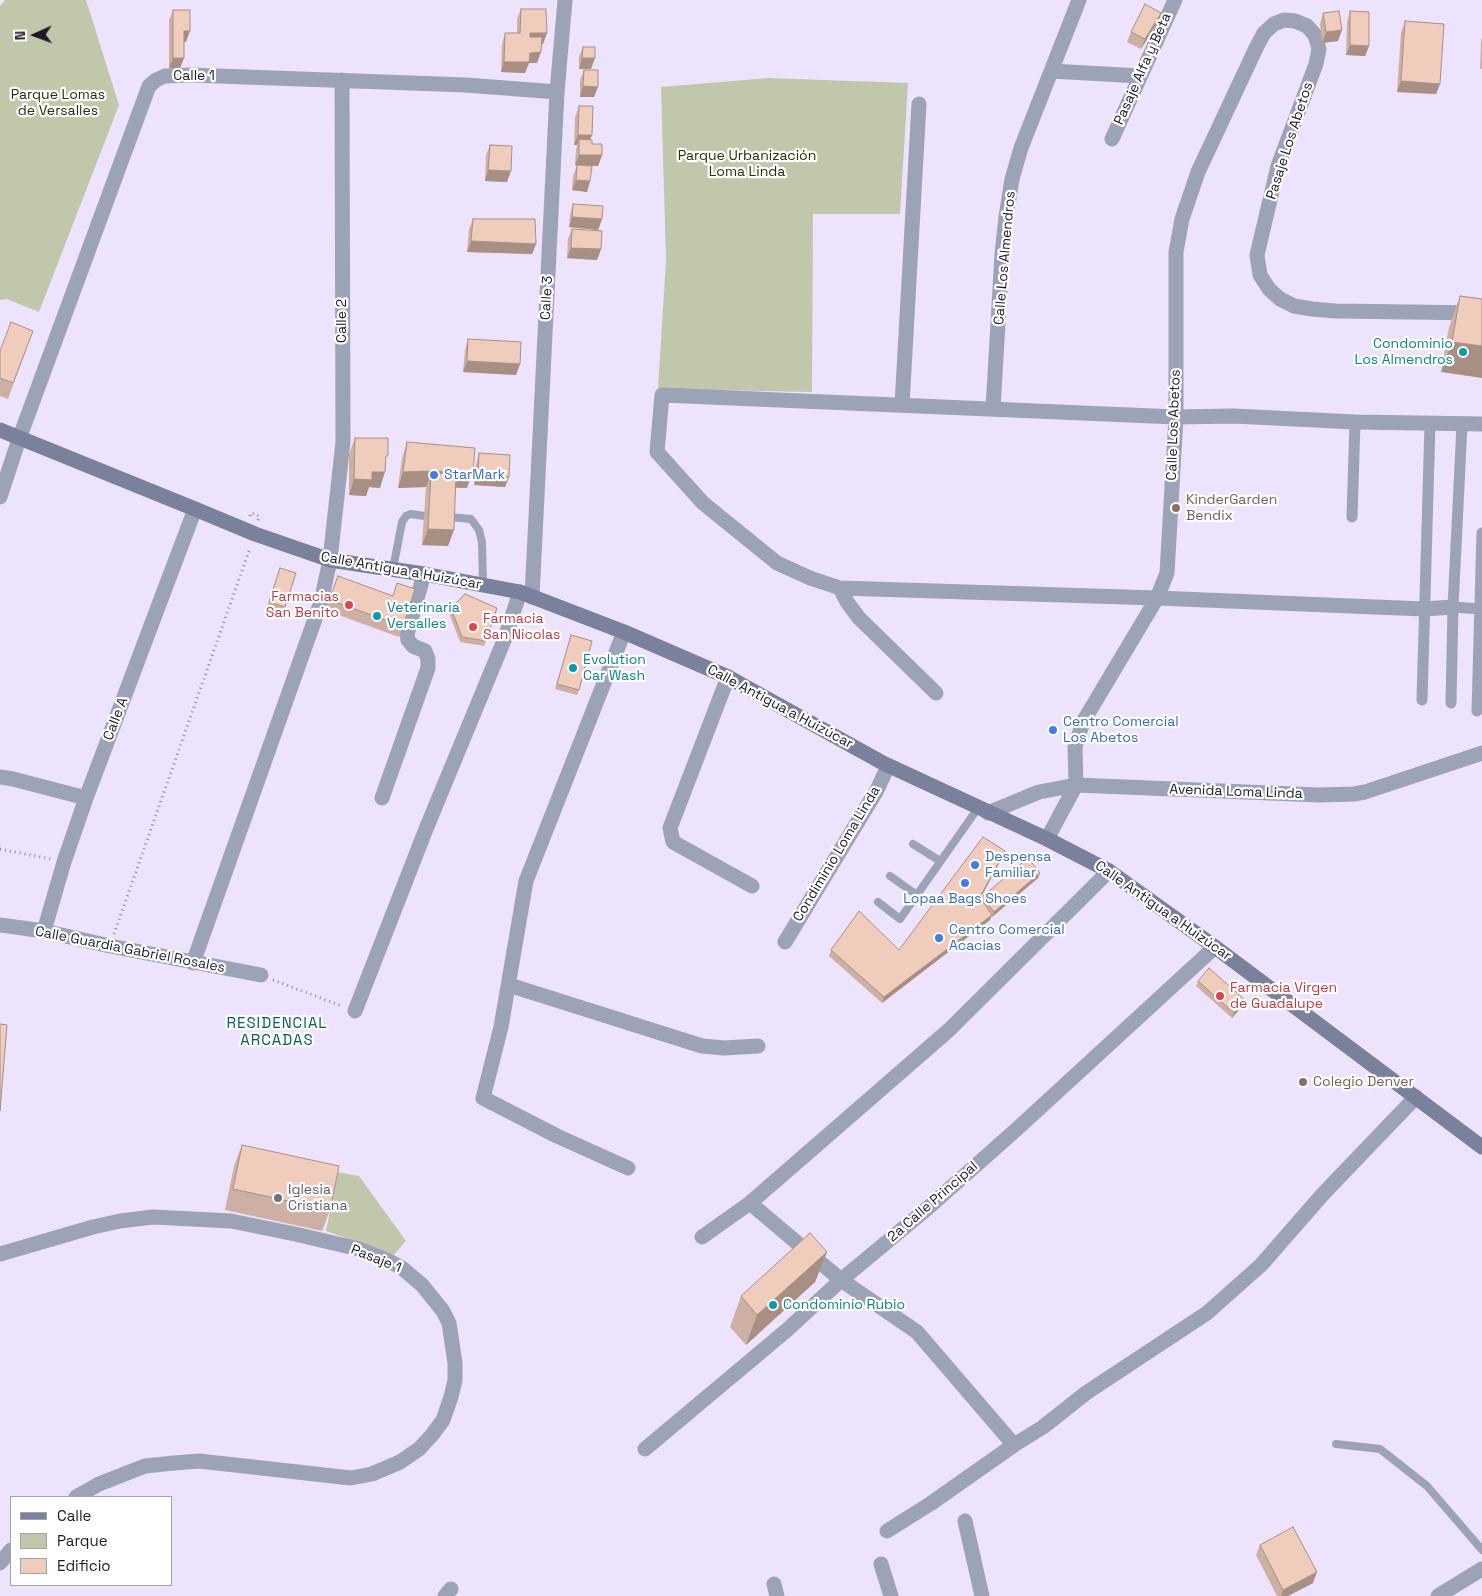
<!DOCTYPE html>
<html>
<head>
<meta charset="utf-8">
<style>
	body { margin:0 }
	#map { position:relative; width:1482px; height:1596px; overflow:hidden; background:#ede3fd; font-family:"Space Grotesk",sans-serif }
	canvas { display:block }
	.legend { position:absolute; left:10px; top:1496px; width:162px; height:90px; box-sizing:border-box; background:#fff; border:1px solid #a5a3a7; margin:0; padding:6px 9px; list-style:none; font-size:15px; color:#1d1824 }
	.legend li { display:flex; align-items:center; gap:10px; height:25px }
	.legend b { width:25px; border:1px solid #a5a3a7 }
	.north { position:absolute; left:10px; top:10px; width:50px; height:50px; -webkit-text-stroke:4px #fff; paint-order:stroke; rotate:268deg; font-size:14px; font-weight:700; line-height:20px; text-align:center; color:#1d1824 }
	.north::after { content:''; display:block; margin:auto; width:18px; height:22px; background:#1d1824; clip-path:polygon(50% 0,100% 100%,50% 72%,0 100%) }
</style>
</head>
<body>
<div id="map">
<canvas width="1482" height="1596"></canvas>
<ul class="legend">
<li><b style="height:6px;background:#79819c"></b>Calle</li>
<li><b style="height:14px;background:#c1c7ab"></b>Parque</li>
<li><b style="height:14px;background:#f0ccbd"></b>Edificio</li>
</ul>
<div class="north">N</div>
</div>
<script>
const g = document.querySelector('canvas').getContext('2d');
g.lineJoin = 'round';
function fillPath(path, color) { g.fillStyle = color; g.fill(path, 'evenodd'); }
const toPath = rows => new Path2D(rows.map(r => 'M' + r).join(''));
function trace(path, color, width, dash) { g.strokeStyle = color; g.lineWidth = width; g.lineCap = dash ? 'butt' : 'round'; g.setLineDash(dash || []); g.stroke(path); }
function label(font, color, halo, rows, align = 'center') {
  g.font = font + ' "Space Grotesk",sans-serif'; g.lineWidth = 4.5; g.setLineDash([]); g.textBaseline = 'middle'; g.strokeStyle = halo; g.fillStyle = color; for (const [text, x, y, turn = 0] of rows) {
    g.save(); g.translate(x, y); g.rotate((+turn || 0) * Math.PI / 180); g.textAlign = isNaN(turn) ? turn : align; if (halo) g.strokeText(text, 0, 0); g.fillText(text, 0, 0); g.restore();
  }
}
fillPath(toPath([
	[5,0,86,0,119,105,39,312,7,299,0,300,0,6],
	[768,78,908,83,900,214,813,214,812,392,658,389,666,260,661,87],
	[338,1172,359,1176,406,1241,390,1259,366,1245,326,1231]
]), '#c1c7ab');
trace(toPath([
	[250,516,251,513,259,516,258,521],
	[0,849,51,859],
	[114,934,250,548],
	[273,980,342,1006]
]), '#8f889b', 3, [1, 4]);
trace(toPath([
	[449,517,471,519,479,530,482,542,483,585],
	[393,569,402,522,406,516,411,514,424,516],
	[913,844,940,861],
	[890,876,917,895],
	[878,902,900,919,978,808],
	[1336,1444,1380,1449,1427,1486,1482,1550]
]), '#9da3b6', 8);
trace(toPath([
	[1352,517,1355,422],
	[1453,607,1480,609],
	[1422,700,1430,424],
	[1451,703,1453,607,1462,425],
	[1477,711,1482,533]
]), '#9da3b6', 11);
trace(toPath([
	[1052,71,1139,76],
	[1112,139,1175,0],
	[902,405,919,104],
	[993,409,1002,254,1006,217,1012,179,1021,148,1079,0],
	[0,497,19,439,149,86,156,80,165,76,191,75,466,85,557,92],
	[840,588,847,602,859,618,936,693],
	[1453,607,1424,609,1157,598,840,588,810,578,777,563,703,503,657,452,662,395,1176,417,1234,416,1355,422,1482,424],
	[624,632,526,881,501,1027,483,1098,557,1136,628,1168],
	[728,677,670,828,673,842,752,886],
	[0,777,13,779,86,798],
	[1076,785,1075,747,1083,722,1157,598,1167,573,1176,417,1176,252,1182,219,1198,172,1257,46,1264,33,1274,24,1284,20,1295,21,1307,26,1315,35,1319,49,1316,64,1278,166,1257,255,1260,275,1269,289,1280,299,1294,306,1312,309,1335,311,1482,313],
	[382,798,428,668,428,659,425,651,413,646,408,640,407,634,424,574],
	[0,925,44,931,110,946,261,975],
	[44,931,64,862,86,798,195,509],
	[785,942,877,790,888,766],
	[193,963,321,602,330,560,343,442,342,80],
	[509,985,702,1046,724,1048,758,1046],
	[355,1011,426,829,505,638,520,592],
	[750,1203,841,1280,917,1332,1014,1445],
	[702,1237,750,1203,949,1030,1109,871],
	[645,1449,787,1330,841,1280,929,1207,1018,1128,1215,947],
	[965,1521,982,1596],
	[887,1531,930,1504,1014,1445,1043,1427,1086,1393,1207,1313,1261,1265,1323,1194,1416,1097],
	[881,1564,891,1596],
	[774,1584,777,1596],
	[445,1596,451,1589],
	[1438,1596,1482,1569]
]), '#9da3b6', 15);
trace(toPath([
	[532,597,557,92,565,0],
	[988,813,1039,792,1076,785,1319,795,1354,794,1365,792,1482,753],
	[1047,839,1076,785],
	[0,1254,93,1227,120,1221,153,1217,231,1221,295,1234,359,1249,391,1262,402,1268,422,1285,443,1311,449,1323,455,1363,455,1380,451,1397,443,1420,432,1435,419,1449,400,1462,372,1474,351,1478,199,1461,174,1463,145,1466,99,1484,76,1497],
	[0,1563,11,1550]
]), '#9da3b6', 15);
trace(toPath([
	[0,430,195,509,255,534,330,560,424,574,520,592,624,632,728,677,883,763,1047,839,1109,871,1215,947,1482,1147]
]), '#79819c', 15);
fillPath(toPath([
	[521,9,547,33,543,44,542,44,537,63,529,63,525,73,501,72,502,44,505,33,517,33,517,19],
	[173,10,186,42,184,42,184,58,180,68,169,68,169,20],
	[1350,11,1369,46,1365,56,1346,55,1347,22],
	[1323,13,1338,41,1322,43,1320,24],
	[1405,21,1440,84,1436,94,1397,92,1401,32],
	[1157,23,1141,49,1127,42,1131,32],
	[1482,37,1482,69,1480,69,1481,41],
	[583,47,591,69,579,69,579,57],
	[584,70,594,97,580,97,580,80],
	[579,106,590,140,592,144,602,155,598,166,583,165,590,181,587,192,572,190,573,176,577,165,575,165,576,150,577,145,574,145,575,117],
	[490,145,507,182,485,181,486,155],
	[573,204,602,219,598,230,569,227,570,215],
	[473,219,536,244,532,254,467,252,469,229],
	[572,229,601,249,597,260,567,258,568,239],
	[1460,296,1482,299,1441,372,1449,327],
	[33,331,8,399,0,396,0,351],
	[468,339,520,364,516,375,463,372,465,350],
	[355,438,385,462,380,488,369,487,366,496,349,495,349,454],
	[407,442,467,488,456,487,448,546,422,545,426,487,398,488,402,458],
	[479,453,509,477,505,487,474,485,476,464],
	[280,568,285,607,281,617,265,613],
	[338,576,393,596,415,589,399,637,325,610],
	[451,608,497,608,484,646,460,642,449,613],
	[571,635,579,690,577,695,555,689],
	[1003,856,980,898,981,899,982,897,1038,878,992,917,991,916,990,920,882,1003,829,956,831,950,899,950],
	[1198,981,1243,1005,1232,1018,1196,986],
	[242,1145,330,1210,322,1231,225,1210,234,1166],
	[827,1252,815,1282,746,1345,730,1327,741,1296],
	[1260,1545,1313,1583,1288,1596,1277,1596,1256,1555]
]), '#ceafa3');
fillPath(toPath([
	[1161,13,1157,23,1141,49,1145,39],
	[1342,30,1338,41,1322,43,1326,32],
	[184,31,190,31,186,42,181,42],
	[530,33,547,33,543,44,526,44],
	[1350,45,1369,46,1365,56,1346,55],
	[541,52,537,63,529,63,525,73,501,72,504,62,530,53],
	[173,58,184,58,180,68,169,68],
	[582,58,595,58,591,69,579,69],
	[1401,81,1440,84,1436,94,1397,92],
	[583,86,598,87,594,97,580,97],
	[578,135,592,135,588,146,579,139,577,145,574,145],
	[579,155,602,155,598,166,575,165],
	[488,170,511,171,507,182,485,181],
	[576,180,590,181,587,192,572,190],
	[572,217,602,219,598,230,569,227],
	[471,241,536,244,532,254,467,252],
	[571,248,601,249,597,260,567,258],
	[1452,342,1482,346,1482,378,1441,372],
	[467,361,520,364,516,375,463,372],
	[431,471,473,472,467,488,430,487,431,473,426,487,398,488,403,472],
	[372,472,385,472,380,488,369,487,366,496,349,495,354,479],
	[478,475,509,477,505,487,474,485],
	[428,529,454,530,448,546,422,545],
	[1005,851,1003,856,978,903,980,897],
	[1040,873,1038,878,992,917,994,912],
	[992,915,990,920,882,1003,884,997],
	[1245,1000,1243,1005,1232,1018,1234,1013],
	[827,1252,815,1282,746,1345,757,1315],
	[1317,1572,1313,1583,1288,1596,1281,1596,1283,1590]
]), '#a88f84');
const building = toPath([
	[1145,4,1161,13,1145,39,1131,32,1145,4],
	[521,9,546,9,547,33,530,33,530,37,542,37,541,52,530,53,529,62,504,62,505,33,520,33,521,9],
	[173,10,190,10,190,31,184,31,184,58,173,58,173,10],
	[1339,11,1342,30,1326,32,1323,13,1339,11],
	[1350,11,1369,12,1369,46,1350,45,1350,11],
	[1405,21,1444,24,1440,84,1401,81,1405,21],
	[583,47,595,47,595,58,582,58,583,47],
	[584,70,598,70,598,87,583,86,584,70],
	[579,106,593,106,592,135,578,135,579,106],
	[579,139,592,140,592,144,602,144,602,155,579,155,579,139],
	[490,145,512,146,511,171,488,170,490,145],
	[577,165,592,166,590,181,576,180,577,165],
	[573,204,603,206,602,219,572,217,573,204],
	[473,219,535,219,536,244,471,241,473,219],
	[572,229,602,231,601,249,571,248,572,229],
	[1460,296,1482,299,1482,346,1452,342,1460,296],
	[11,322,33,331,13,383,0,378,0,351,11,322],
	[468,339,521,342,520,364,467,361,468,339],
	[355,438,388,438,388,456,386,456,385,472,372,472,372,480,354,479,355,438],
	[407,442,475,448,473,472,431,471,403,472,407,442],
	[479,453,510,455,509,477,478,475,479,453],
	[431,473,456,474,454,530,428,529,431,473],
	[280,568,296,573,285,607,269,602,280,568],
	[338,576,393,596,397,583,415,589,403,626,329,600,338,576],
	[465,594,497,608,486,641,462,637,451,608,465,594],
	[571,635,592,641,579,690,557,684,571,635],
	[983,837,1005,851,980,897,992,915,884,997,831,950,859,911,899,950,983,837],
	[1028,858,1040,873,994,912,982,897,1028,858],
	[1209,968,1245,1000,1234,1013,1198,981,1209,968],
	[0,1024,7,1025,0,1111,0,1024],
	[242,1145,339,1166,330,1210,233,1189,242,1145],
	[810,1233,827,1252,757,1315,741,1296,810,1233],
	[1293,1527,1317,1572,1283,1590,1260,1545,1293,1527]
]);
fillPath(building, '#f0ccbd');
trace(building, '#a88f84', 1);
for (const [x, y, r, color] of [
	[1463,352,5,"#0f9aa8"],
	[434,475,5,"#3f7fe0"],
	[1176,508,5,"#8d6e63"],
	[349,605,5,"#e0444e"],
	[377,616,5,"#0f9aa8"],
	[473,627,5,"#e0444e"],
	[573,668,5,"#0f9aa8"],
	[1053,730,5,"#3f7fe0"],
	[975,865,5,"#3f7fe0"],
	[965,883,5,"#3f7fe0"],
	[939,938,5,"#3f7fe0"],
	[1220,996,5,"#e0444e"],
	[1303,1082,5,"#8d6e63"],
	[278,1198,5,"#6b7280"],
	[773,1305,5,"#0f9aa8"]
]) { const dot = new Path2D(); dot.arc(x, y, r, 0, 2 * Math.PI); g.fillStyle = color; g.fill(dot); trace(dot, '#fff', 2); }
label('14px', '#1d1824', '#fff', [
	["Pasaje Alfa y Beta",1143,69,-66],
	["Calle 1",194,76],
	["Pasaje Los Abetos",1290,141,-72],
	["Calle Los Almendros",1005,258,-85],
	["Calle 3",547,298,-87],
	["Calle 2",342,321,-90],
	["Calle Los Abetos",1174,425,-88],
	["Calle Antigua a Huizúcar",401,571,10],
	["Calle Antigua a Huizúcar",780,707,28],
	["Calle A",116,719,-69],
	["Avenida Loma Linda",1236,792,2],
	["Condiminio Loma Linda",837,854,-59],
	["Calle Antigua a Huizúcar",1163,911,35],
	["Calle Guardia Gabriel Rosales",130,950,11],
	["2a Calle Principal",933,1202,-41],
	["Pasaje 1",376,1259,22]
]);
label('14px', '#292e0a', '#fff', [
	["Parque Lomas",58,95],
	["de Versalles",58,111],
	["Parque Urbanización",747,156],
	["Loma Linda",747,172]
]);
label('14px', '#0d838f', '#fff', [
	["Condominio",1453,344,"right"],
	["Los Almendros",1453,360,"right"],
	["Veterinaria",387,608],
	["Versalles",387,624],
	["Evolution",583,660],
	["Car Wash",583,676],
	["Condominio Rubio",783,1305]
], 'left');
label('14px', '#366cbe', '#fff', [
	["StarMark",444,475],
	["Centro Comercial",1063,722],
	["Los Abetos",1063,738],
	["Despensa",985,857],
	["Familiar",985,873],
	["Lopaa Bags Shoes",965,899,"center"],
	["Centro Comercial",949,930],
	["Acacias",949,946]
], 'left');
label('14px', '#785e54', '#fff', [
	["KinderGarden",1186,500],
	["Bendix",1186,516],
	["Colegio Denver",1313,1082]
], 'left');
label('14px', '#be3a42', '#fff', [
	["Farmacias",339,597,"right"],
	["San Benito",339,613,"right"],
	["Farmacia",483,619],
	["San Nicolas",483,635],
	["Farmacia Virgen",1230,988],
	["de Guadalupe",1230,1004]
], 'left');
label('14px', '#5b616d', '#fff', [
	["Iglesia",288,1190],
	["Cristiana",288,1206]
], 'left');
g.letterSpacing = '1px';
label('15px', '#066153', '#fff', [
	["RESIDENCIAL",277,1024],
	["ARCADAS",277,1041]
]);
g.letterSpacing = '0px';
</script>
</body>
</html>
